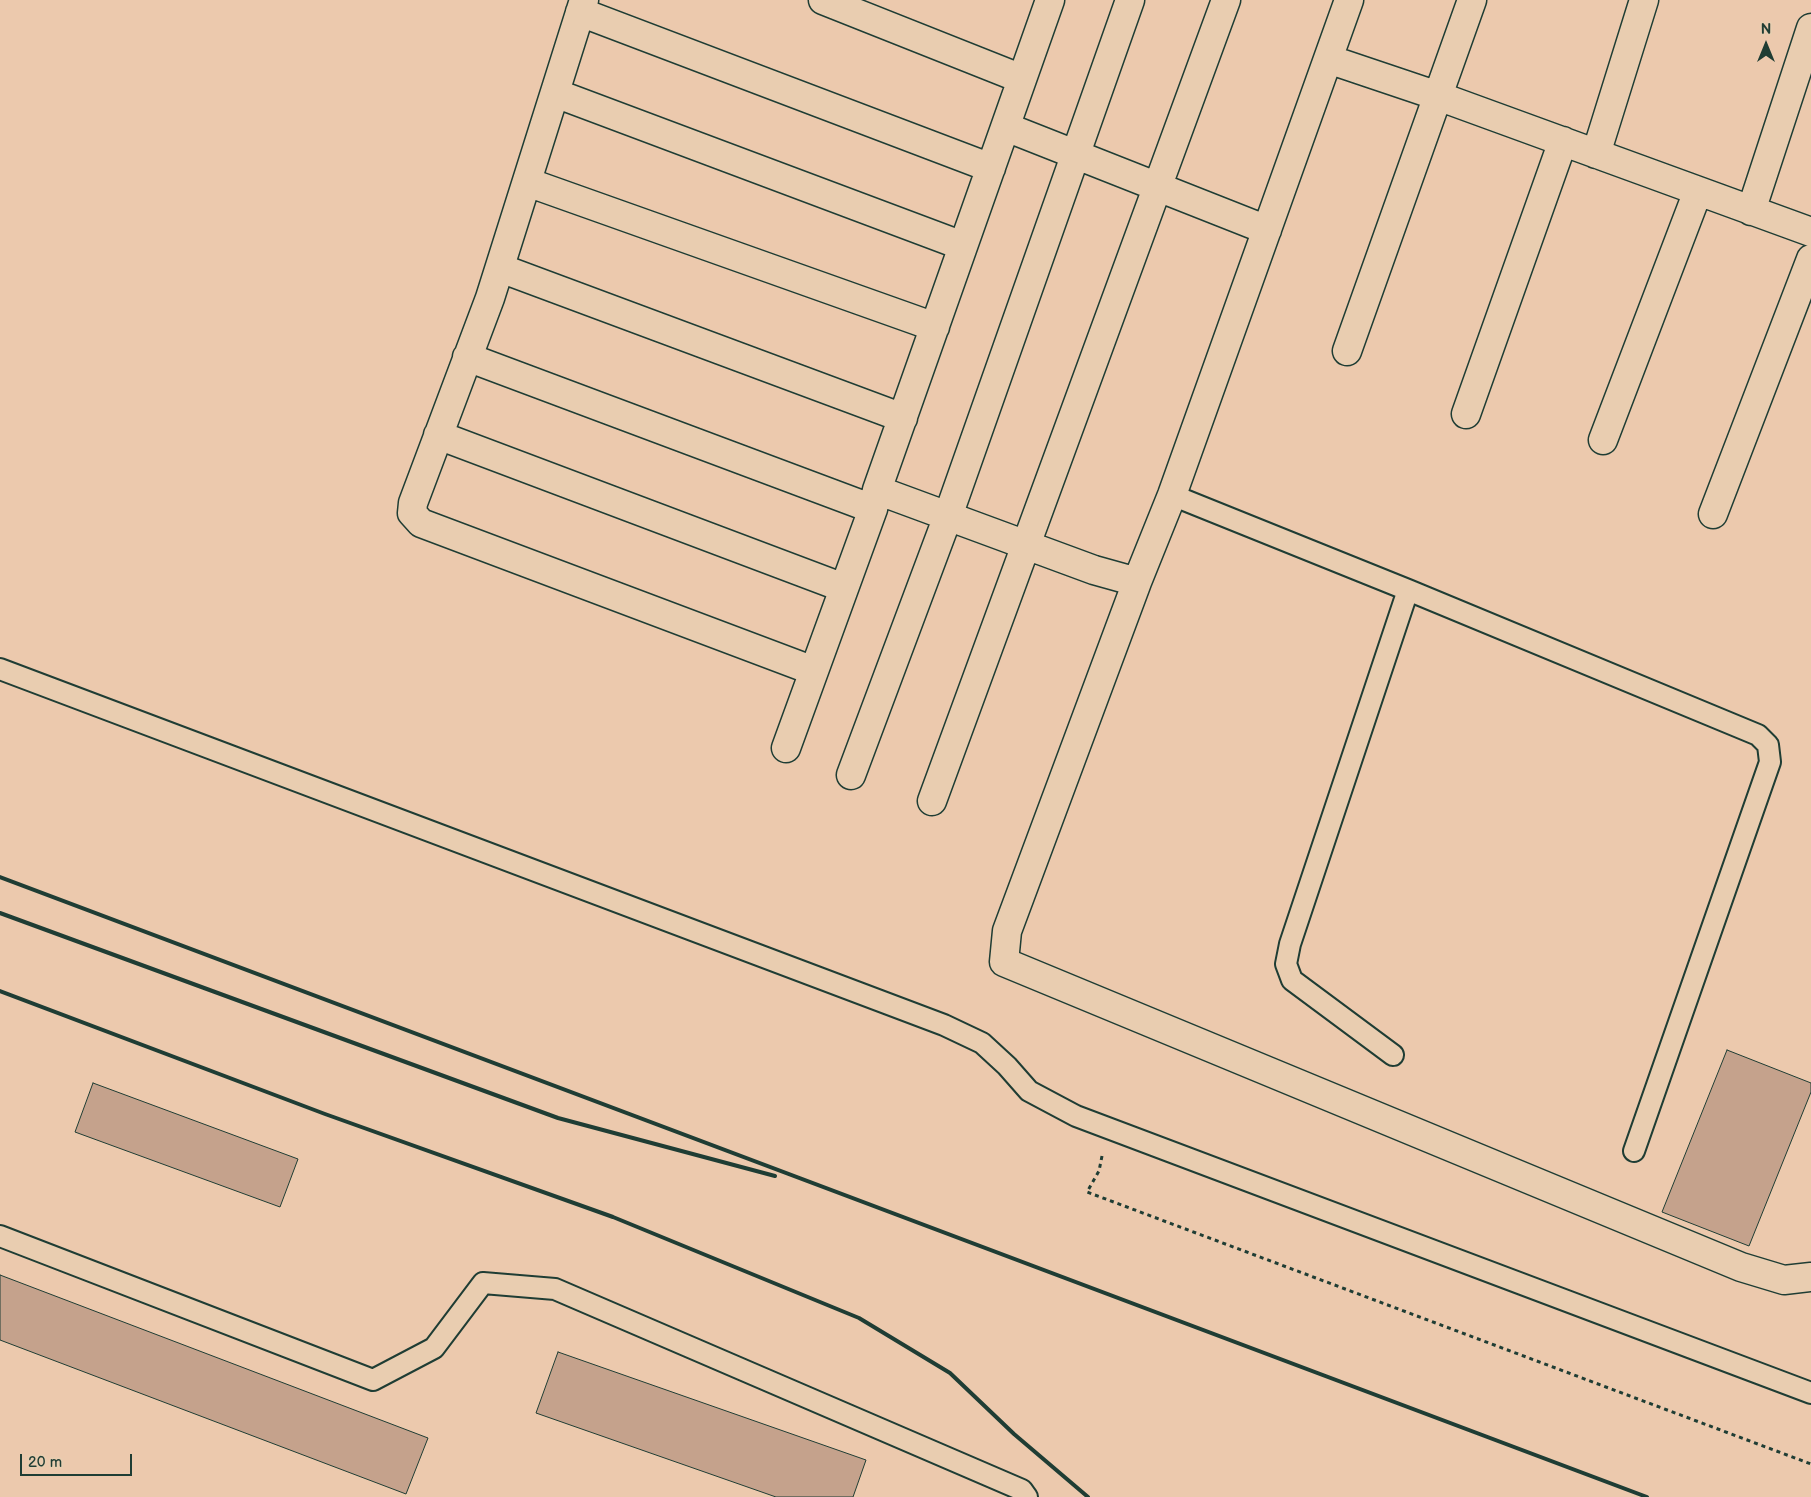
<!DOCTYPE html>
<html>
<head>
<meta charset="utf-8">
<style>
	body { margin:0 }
	#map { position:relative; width:1811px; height:1497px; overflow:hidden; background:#ecc9ad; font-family:"Balsamiq Sans",sans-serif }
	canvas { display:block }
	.north { position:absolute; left:1741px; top:20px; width:50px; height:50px; -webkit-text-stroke:4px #e9cdb0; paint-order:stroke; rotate:0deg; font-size:14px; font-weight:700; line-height:20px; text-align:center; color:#1f3d34 }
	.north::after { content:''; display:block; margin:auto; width:18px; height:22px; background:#1f3d34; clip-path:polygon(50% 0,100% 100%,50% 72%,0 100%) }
	.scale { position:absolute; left:20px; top:1454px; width:112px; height:22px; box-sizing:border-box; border:2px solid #1f3d34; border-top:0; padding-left:6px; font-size:15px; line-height:18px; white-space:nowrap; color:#1f3d34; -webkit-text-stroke:4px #e9cdb0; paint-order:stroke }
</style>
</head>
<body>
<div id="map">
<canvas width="1811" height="1497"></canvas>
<div class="north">N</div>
<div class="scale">20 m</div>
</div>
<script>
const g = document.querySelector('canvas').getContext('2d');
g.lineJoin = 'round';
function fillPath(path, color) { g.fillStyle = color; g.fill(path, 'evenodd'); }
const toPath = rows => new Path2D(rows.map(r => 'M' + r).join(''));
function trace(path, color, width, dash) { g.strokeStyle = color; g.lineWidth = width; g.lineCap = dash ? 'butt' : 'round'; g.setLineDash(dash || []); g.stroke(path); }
const building = toPath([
	[1727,1050,1811,1083,1811,1092,1749,1246,1662,1212,1727,1050],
	[93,1083,298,1159,280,1207,75,1132,93,1083],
	[0,1275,428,1438,406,1494,0,1340,0,1275],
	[558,1352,866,1460,853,1497,776,1497,536,1413,558,1352]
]);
fillPath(building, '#c5a28c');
trace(building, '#1f3d34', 1);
const lane = toPath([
	[1172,495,1408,590,1758,735,1768,745,1770,762,1634,1151],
	[0,669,944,1025,982,1043,1007,1066,1029,1091,1076,1116,1811,1393],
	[1393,1055,1292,980,1286,964,1290,944,1408,590],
	[0,1236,373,1380,434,1348,483,1283,555,1289,1022,1490,1027,1497]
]);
const street = toPath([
	[584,0,490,298,413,503,412,513,421,523,814,671],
	[823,0,1022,79],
	[1349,0,1172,495,1137,582,1007,931,1004,962,1741,1267,1784,1280,1811,1277],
	[580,12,991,168],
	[1328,59,1438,96,1811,232],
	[555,93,963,246],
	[1006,127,1267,230],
	[1596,154,1644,0],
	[527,182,935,327],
	[1751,211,1811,28],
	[500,268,903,418],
	[1347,351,1472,0],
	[467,357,873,509],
	[1466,414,1563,141],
	[438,435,844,588],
	[1603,440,1698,191],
	[877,490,1094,570,1137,582],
	[1713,514,1811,259],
	[786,748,873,509,877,490,1050,0],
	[851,775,948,516,1130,0],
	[932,801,1226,0]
]);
trace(lane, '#1f3d34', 24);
trace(street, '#1f3d34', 31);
trace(toPath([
	[1102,1156,1099,1171,1087,1192,1811,1464]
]), '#1f3d34', 3, [4, 4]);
trace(lane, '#e9cdb0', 20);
trace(street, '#e9cdb0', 28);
trace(toPath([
	[0,877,1647,1497],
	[0,913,558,1118,775,1176],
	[0,991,325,1114,613,1217,859,1318,950,1373,1014,1434,1088,1497]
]), '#1f3d34', 4);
</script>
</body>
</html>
